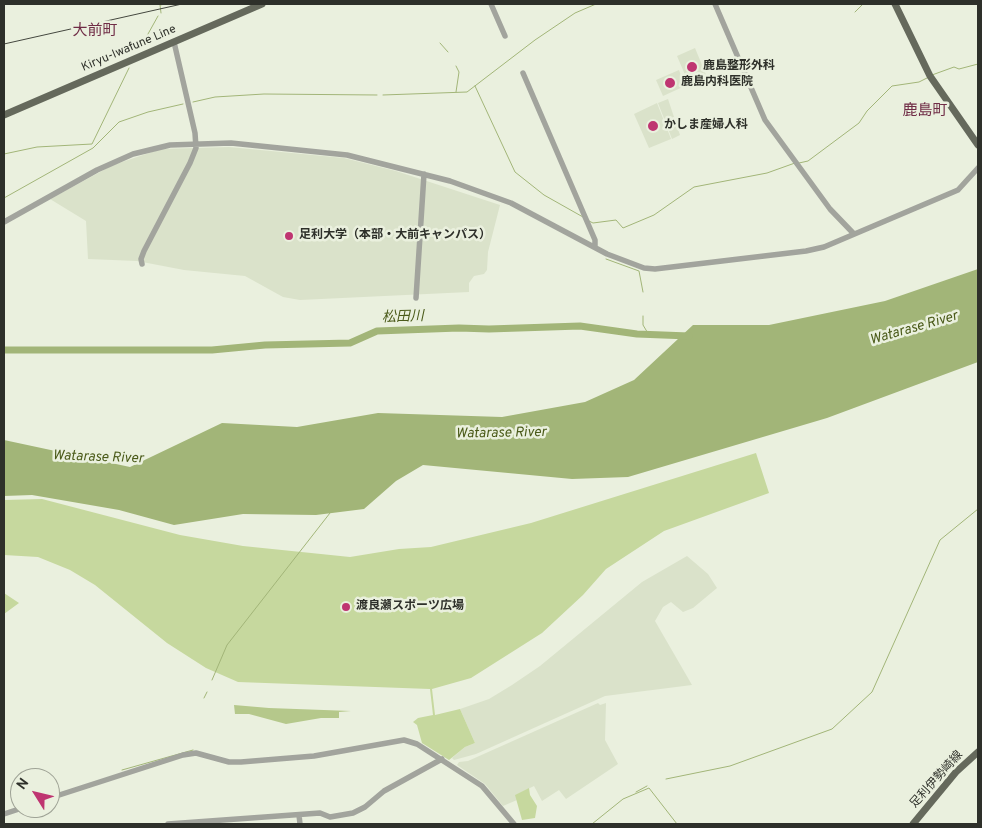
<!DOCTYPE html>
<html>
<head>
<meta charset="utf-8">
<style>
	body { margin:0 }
	#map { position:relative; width:982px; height:828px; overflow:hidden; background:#eaf0de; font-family:Overpass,sans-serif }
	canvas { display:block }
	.frame { position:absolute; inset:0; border:5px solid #2e302a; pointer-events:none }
	.north { position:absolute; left:10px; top:768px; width:50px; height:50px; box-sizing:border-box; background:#eaf0de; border:1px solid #9fa396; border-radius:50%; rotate:306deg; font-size:14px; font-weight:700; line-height:20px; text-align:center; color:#2e302a }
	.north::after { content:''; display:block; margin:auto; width:18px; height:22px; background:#bf3571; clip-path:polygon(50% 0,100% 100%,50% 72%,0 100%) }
</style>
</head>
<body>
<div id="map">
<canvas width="982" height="828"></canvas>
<div class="frame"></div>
<div class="north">N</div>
</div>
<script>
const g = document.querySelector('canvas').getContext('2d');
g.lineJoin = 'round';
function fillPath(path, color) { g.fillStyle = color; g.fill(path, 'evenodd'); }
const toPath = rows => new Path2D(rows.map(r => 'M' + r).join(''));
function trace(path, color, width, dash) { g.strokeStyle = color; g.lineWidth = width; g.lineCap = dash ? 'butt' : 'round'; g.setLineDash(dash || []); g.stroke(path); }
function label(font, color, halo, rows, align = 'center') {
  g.font = font + ' Overpass,"Noto Sans JP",sans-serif'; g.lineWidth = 5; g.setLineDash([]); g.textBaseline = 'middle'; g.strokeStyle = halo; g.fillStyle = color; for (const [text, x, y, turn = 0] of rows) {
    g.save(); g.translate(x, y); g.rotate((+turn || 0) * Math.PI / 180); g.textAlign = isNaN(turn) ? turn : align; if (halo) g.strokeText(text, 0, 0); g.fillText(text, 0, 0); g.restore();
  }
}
fillPath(toPath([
	[695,48,707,77,689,84,677,56],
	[679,70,685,86,663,96,656,80],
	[668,99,680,135,672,139,658,103],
	[657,103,671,139,649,148,634,114],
	[229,147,344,158,396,171,500,205,488,252,487,270,484,274,474,276,469,283,469,292,300,300,283,297,245,276,184,270,137,261,88,259,86,221,50,199,113,165,161,149],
	[687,556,708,574,717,588,693,608,683,612,671,602,663,607,655,621,692,685,605,696,476,754,454,760,452,758,465,747,475,743,460,709,489,699,512,685,540,666,642,582],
	[598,703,600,705,606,703,605,740,618,764,566,799,559,790,542,801,534,786,516,795,517,800,503,806,485,784,457,765,459,762,468,761]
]), '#dae2ca');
fillPath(toPath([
	[756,453,769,493,664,531,606,569,583,595,542,633,471,678,432,689,435,715,460,709,475,743,465,747,449,760,422,743,417,725,413,722,418,718,433,715,430,689,238,682,206,668,167,643,95,585,70,570,38,557,4,555,4,500,42,499,180,535,243,546,350,557,399,549,431,547,531,523],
	[4,593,19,603,4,614],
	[529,788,530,795,537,806,535,818,522,820,515,795]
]), '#c6d89e');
fillPath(toPath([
	[234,705,269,708,351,711,339,712,339,718,321,718,286,724,249,714,235,714]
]), '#b5c88b');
fillPath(toPath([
	[978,269,978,362,827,418,628,477,572,479,423,465,396,481,364,509,316,515,243,514,174,525,119,510,32,495,4,496,4,440,130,467,222,423,297,427,378,413,502,417,585,402,634,380,693,325,769,325,885,301]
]), '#a2b578');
trace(toPath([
	[855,12,863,4],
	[161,13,160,5,166,4],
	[143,43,158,16],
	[440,43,448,52],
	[932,75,954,67,959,69,978,64],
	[475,86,515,172,544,195,583,217],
	[456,92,459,72,456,66],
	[383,95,467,92,535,40,575,13,596,4],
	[193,102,215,97,264,94,377,95],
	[4,154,37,147,92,144,129,68],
	[799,163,808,161,859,123,867,111,892,86,919,82,929,77],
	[4,198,93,148,119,122,148,112,183,104],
	[589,221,593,223,616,220,623,228,654,215,694,187,767,173,795,163],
	[606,259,639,271,643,292],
	[643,316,643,325,649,335],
	[212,680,227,645,330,513],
	[204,698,207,692],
	[122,770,193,750],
	[666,779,730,766,832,729,872,692,940,540,978,509],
	[636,792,647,786],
	[592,824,623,799,649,788,677,824]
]), '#a2b578', 1);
trace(toPath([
	[4,350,212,350,265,345,350,343,377,331,459,328,489,329,580,326,637,334,689,336]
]), '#a2b578', 7);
trace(toPath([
	[491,4,505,36],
	[715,4,765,120,830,209,854,234],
	[523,73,595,240,595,247],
	[4,222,97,170,133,154,170,145,231,143,347,155,450,181,511,203,607,254,644,268,655,269,806,251,824,247,958,190,978,168],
	[142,264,141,259,144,251,190,163,196,148,195,133,174,42],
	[416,298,424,174],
	[50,798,183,755,196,753,229,762,241,762,314,756,404,740,417,744,482,786,514,824],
	[4,814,22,808],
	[299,815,300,824],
	[168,824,320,813,330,817,353,813,365,807,384,791,442,759]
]), '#a2a49d', 5.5);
trace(toPath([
	[895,4,930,76,978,145],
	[4,115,262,4],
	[913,824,956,772,978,752]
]), '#65695c', 7);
trace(toPath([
	[4,44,182,4]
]), '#44473f', 1);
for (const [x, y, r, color] of [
	[692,67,6,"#bf3571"],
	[670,83,6,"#bf3571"],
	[653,126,6,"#bf3571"],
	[289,236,5,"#bf3571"],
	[346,607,5,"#bf3571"]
]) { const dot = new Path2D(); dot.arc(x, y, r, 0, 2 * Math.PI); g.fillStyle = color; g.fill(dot); trace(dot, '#eaf0de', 2); }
label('12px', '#2e302a', '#eaf0de', [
	["Kiryu-Iwafune Line",129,49,-23],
	["足利伊勢崎線",937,780,-48]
]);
label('bold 12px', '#2e302a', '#eaf0de', [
	["鹿島整形外科",703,67],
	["鹿島内科医院",681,83],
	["かしま産婦人科",664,126],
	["足利大学（本部・大前キャンパス）",299,236],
	["渡良瀬スポーツ広場",356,607]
], 'left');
label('italic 14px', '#4b5b1a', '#eaf0de', [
	["松田川",403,318,-2],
	["Watarase River",914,329,-16],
	["Watarase River",501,434,-1],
	["Watarase River",98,458,2]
]);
label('15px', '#702c46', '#eaf0de', [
	["大前町",95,32],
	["鹿島町",925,112]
]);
</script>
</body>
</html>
